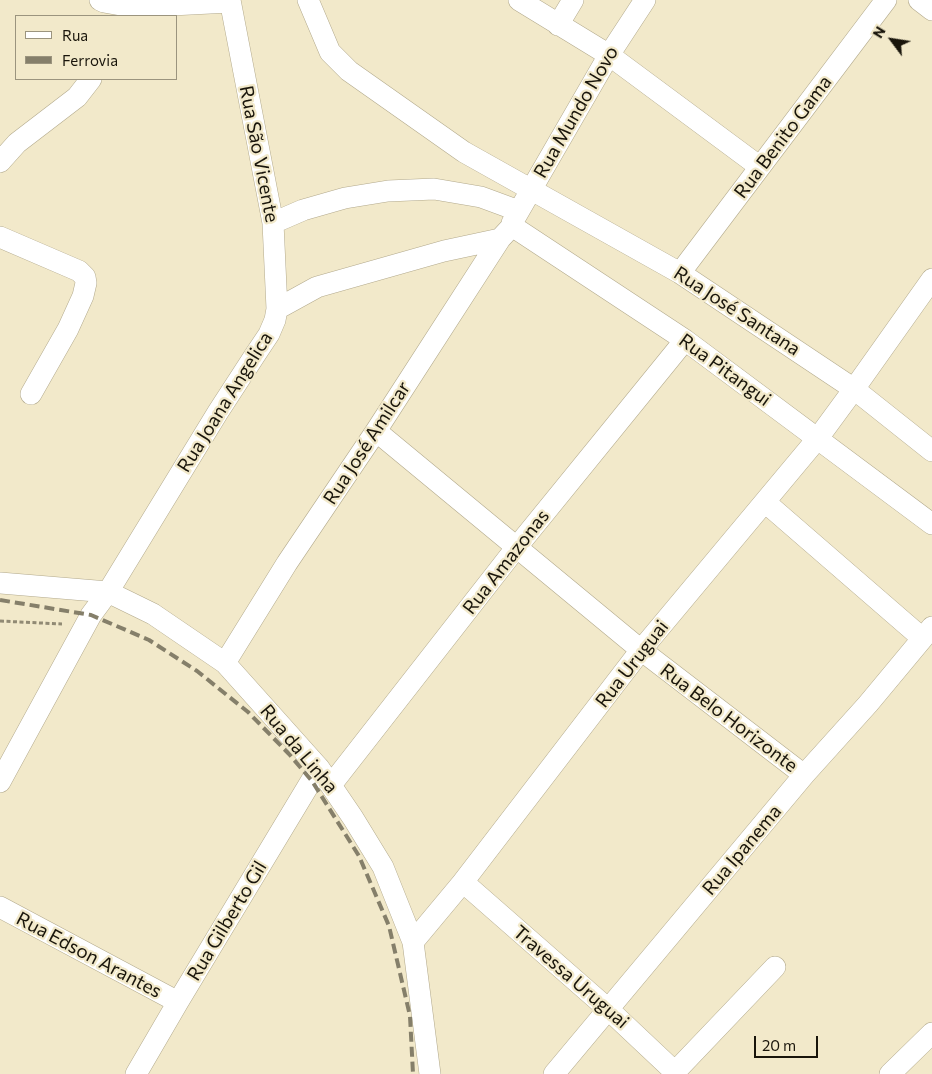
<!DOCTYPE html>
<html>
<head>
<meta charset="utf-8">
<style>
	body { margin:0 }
	#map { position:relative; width:932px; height:1074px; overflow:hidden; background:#f2e9ca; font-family:Commissioner,sans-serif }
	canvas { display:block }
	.legend { position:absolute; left:15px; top:15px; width:162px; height:65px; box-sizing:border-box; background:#f2e9ca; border:1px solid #9b947e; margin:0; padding:6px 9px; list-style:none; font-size:15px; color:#19150b }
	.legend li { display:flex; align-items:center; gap:10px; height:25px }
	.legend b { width:25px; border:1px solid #9b947e }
	.north { position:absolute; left:867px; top:15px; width:50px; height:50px; -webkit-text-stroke:4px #f2e9ca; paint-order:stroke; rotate:301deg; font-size:14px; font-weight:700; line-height:20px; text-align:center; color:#19150b }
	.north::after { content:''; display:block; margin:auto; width:18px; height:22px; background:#19150b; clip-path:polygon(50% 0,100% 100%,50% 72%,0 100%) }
	.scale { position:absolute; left:754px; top:1036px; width:64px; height:22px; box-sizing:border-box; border:2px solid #19150b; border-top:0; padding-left:6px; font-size:15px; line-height:18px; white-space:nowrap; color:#19150b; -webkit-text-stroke:4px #f2e9ca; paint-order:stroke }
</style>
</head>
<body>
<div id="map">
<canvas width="932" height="1074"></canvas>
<ul class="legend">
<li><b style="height:6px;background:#fff"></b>Rua</li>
<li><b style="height:6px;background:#857f6a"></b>Ferrovia</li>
</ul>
<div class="north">N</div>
<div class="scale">20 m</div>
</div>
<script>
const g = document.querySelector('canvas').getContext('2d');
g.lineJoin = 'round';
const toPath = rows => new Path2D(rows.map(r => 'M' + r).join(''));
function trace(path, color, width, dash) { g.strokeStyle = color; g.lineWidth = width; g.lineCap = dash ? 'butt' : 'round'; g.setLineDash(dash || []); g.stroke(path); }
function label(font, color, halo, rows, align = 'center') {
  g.font = font + ' Commissioner,sans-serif'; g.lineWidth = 4.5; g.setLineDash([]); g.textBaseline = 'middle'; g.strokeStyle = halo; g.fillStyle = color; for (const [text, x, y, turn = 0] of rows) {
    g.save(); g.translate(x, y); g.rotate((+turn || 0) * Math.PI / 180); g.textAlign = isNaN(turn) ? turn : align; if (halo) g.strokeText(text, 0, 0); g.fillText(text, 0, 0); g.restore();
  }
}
const street = toPath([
	[100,0,104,2,132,7,230,2],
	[308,0,330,52,349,71,464,152,680,273,854,389,932,451],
	[519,0,609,55,760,167],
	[919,0,932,10],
	[558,25,573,0],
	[0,162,17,143,77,97,91,79],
	[273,223,303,210,345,198,388,191,434,189,481,197,519,211],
	[512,226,685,340,932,524],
	[0,237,79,271,85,277,86,283,83,296,68,329,31,394],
	[680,273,886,0],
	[277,309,317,287,444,251,500,239],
	[376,431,641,650,804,775],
	[765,502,922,638],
	[0,583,108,592,153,614,225,663,319,768,353,818,383,867,413,942,430,1074],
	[225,663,287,563,376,431,500,239,512,226,512,223,609,55,645,0],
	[0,782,91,615,108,592,218,412,255,355,269,334,275,320,277,309,273,223,230,0],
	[331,785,516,548,685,340],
	[463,882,608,1009,677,1074],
	[0,907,178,1002],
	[413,942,463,882,641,650,818,438,854,389,932,279],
	[136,1074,178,1002,319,768],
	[554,1074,804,775,868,704,932,627],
	[673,1074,775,967],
	[890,1074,932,1033]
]);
trace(street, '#b2a98c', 22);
trace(toPath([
	[0,621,62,624]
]), '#918a74', 3, [4, 2.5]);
trace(street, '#fff', 21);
trace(toPath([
	[0,600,91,615,149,640,197,671,248,712,289,754,312,781,359,856,389,926,410,1016,413,1074]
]), '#857f6a', 4, [10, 5]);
label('19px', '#19150b', '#f2e9ca', [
	["Rua Mundo Novo",576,112,-60],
	["Rua Benito Gama",783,137,-53],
	["Rua São Vicente",259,154,79],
	["Rua José Santana",737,311,33],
	["Rua Pitangui",725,370,36],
	["Rua Joana Angelica",225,402,-58],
	["Rua José Amilcar",367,443,-57],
	["Rua Amazonas",506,562,-52],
	["Rua Uruguai",632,664,-52],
	["Rua Belo Horizonte",729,718,37],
	["Rua da Linha",299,749,50],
	["Rua Ipanema",742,850,-50],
	["Rua Gilberto Gil",227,921,-59],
	["Rua Edson Arantes",89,955,28],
	["Travessa Uruguai",571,977,41]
]);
</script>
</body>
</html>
